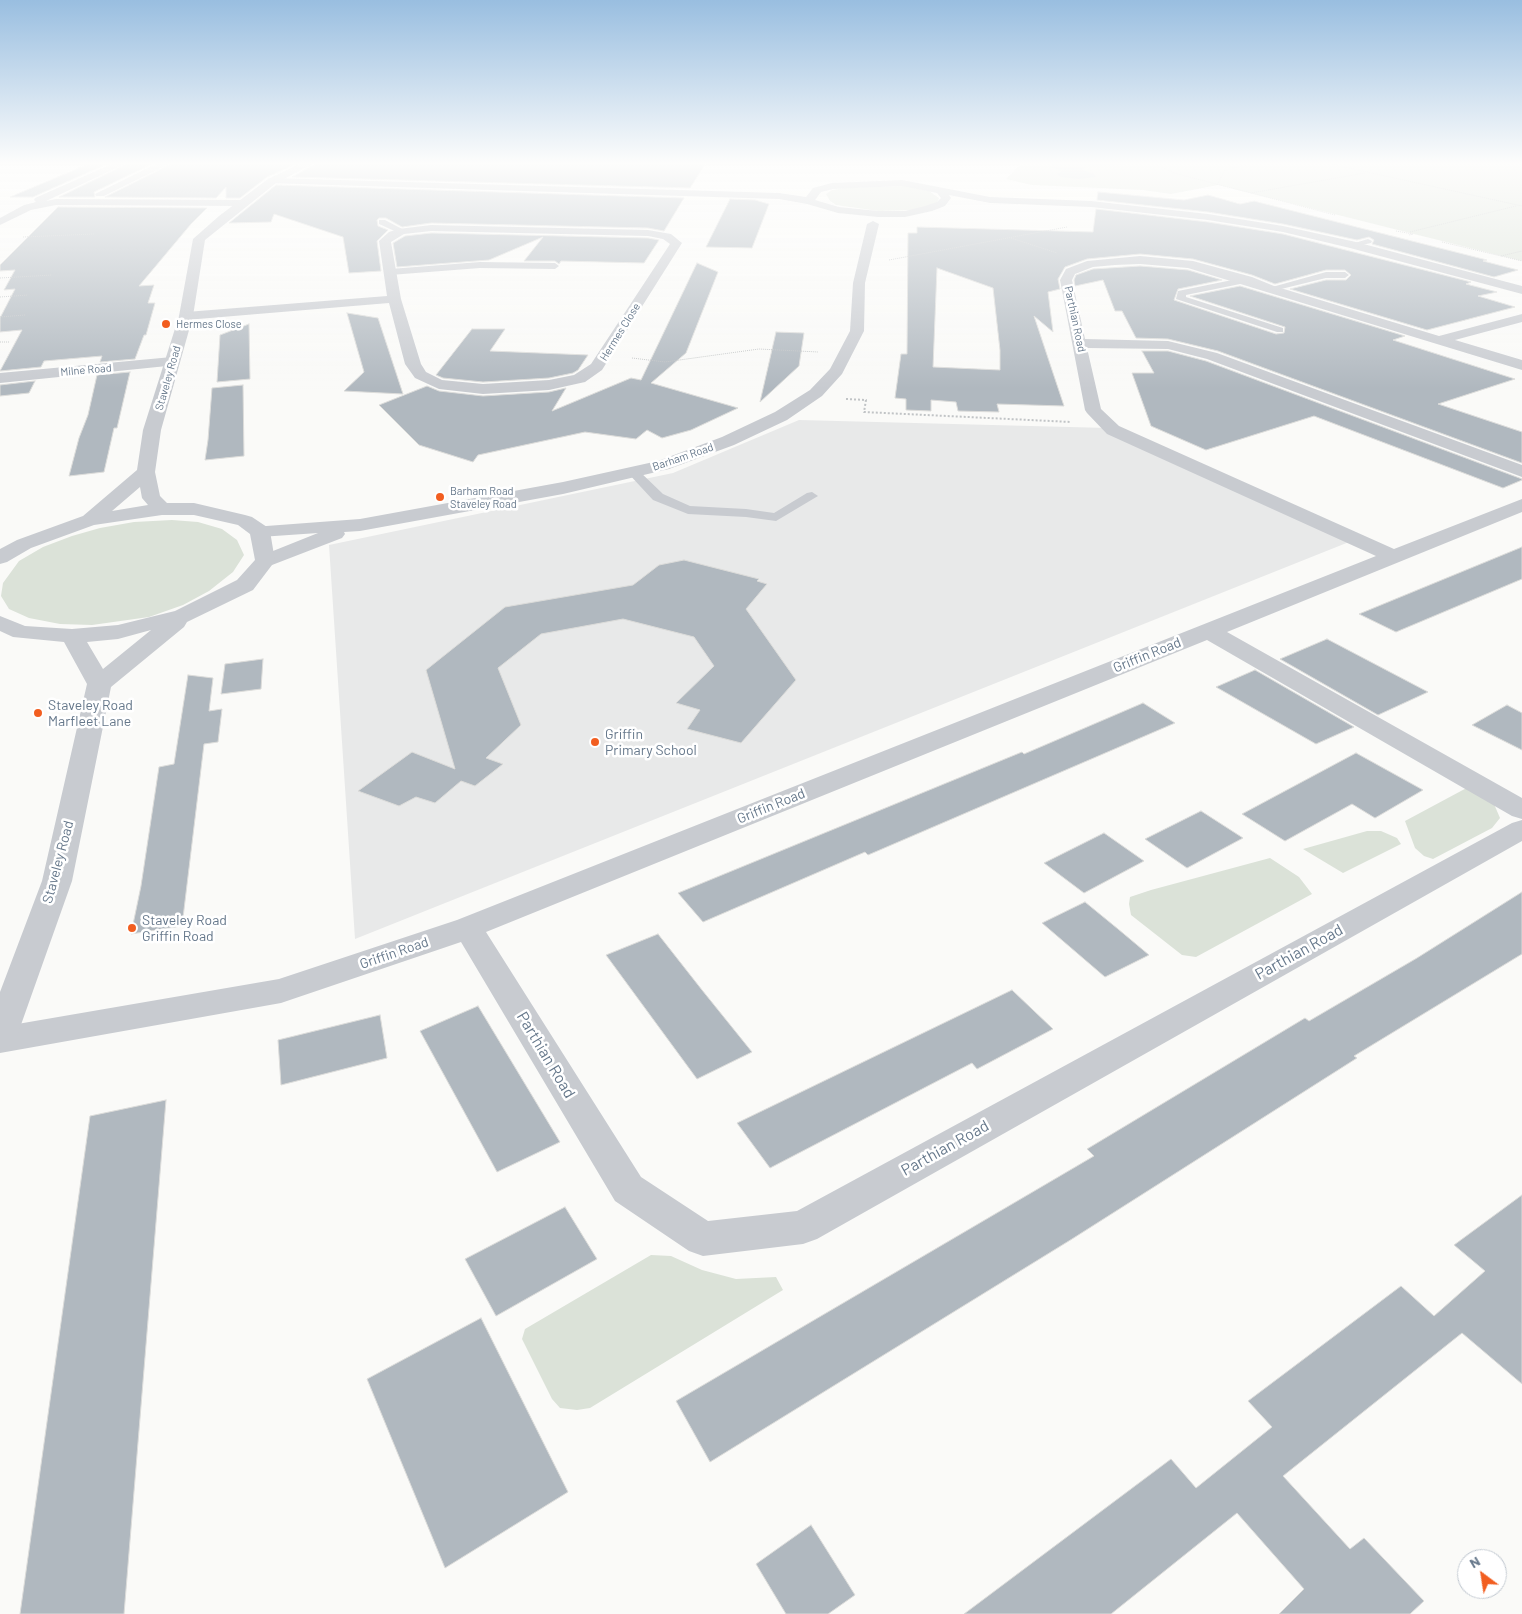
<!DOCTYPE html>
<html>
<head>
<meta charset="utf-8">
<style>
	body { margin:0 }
	#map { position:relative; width:1522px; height:1614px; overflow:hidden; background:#fafaf8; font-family:Barlow,sans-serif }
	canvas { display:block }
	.north { position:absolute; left:1457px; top:1549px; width:50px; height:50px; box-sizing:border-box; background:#fff; border:1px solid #c2c9d1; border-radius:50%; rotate:329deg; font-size:14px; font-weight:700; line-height:20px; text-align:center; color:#66788b }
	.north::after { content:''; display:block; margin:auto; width:18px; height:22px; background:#f25e20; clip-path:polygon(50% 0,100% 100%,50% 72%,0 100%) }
</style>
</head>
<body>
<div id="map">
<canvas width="1522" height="1614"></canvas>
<div class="north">N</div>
</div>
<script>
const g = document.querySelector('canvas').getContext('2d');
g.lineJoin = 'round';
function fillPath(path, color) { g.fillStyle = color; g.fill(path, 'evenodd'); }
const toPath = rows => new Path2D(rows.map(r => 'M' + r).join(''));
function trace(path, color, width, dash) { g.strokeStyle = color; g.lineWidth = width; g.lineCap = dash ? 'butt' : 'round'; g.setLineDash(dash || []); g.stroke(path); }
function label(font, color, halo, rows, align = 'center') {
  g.font = font + ' Barlow,sans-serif'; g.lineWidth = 5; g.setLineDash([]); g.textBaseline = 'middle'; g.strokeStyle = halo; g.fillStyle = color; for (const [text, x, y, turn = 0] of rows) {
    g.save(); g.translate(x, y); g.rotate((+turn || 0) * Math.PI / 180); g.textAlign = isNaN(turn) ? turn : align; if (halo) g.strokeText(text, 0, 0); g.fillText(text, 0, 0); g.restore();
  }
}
fillPath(toPath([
	[799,420,1108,428,1349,542,355,939,329,545,673,473]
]), '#e8e9e9');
fillPath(toPath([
	[1022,163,1522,163,1522,261,1218,185,1171,194,1143,190,1032,185,1006,179],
	[904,186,929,191,939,198,937,203,914,210,878,211,836,205,830,201,826,194,832,190,845,188],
	[172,520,198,522,222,529,237,540,244,555,233,572,209,591,183,605,149,617,92,625,60,624,29,618,9,609,1,596,3,583,19,561,43,547,72,536,100,528,134,522],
	[1474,784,1494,804,1500,818,1492,828,1433,859,1424,856,1415,848,1405,821],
	[1367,831,1381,831,1397,838,1401,844,1343,873,1303,849],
	[1270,858,1299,877,1312,894,1196,957,1182,955,1131,915,1129,904,1130,897,1151,890],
	[651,1255,671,1256,702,1270,736,1279,776,1277,783,1290,590,1408,577,1410,560,1408,552,1399,522,1339,525,1329]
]), '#dbe2d8');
fillPath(toPath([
	[1063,163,1123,163,1124,165,1086,167,1082,170,1094,174,1096,177,1078,179,1061,177,1057,174,1062,171,1051,167,1052,164]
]), '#c3cdd3');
const building = toPath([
	[91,163,109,163,33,197,10,197,91,163],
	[129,163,154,163,94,192,95,197,59,197,129,163],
	[173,163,298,163,267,177,240,198,226,198,226,187,216,198,105,197,173,163],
	[317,163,706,163,690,188,292,177,317,163],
	[276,185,684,198,664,231,648,228,431,223,402,227,386,218,379,218,377,220,378,226,388,230,377,241,381,271,349,273,343,237,274,214,271,222,229,223,276,185],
	[1098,192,1184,200,1208,195,1240,204,1254,201,1487,260,1483,261,1518,270,1494,277,1372,244,1374,240,1369,237,1357,240,1283,224,1208,212,1097,200,1098,192],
	[730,199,755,200,769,204,752,248,706,247,730,199],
	[58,207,207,208,191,224,139,286,154,285,148,303,155,303,146,335,144,335,135,359,100,362,102,356,44,361,41,367,0,371,22,330,0,332,0,318,15,289,4,290,15,270,0,271,0,265,58,207],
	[1096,209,1208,222,1283,234,1471,282,1466,284,1497,292,1478,296,1515,307,1427,330,1290,289,1326,280,1346,280,1351,275,1345,270,1326,270,1275,284,1252,275,1193,259,1140,254,1087,259,1065,267,1058,279,1060,289,1048,292,1053,332,1034,316,1064,406,997,404,999,412,958,411,956,402,931,400,931,411,906,410,906,399,895,398,901,354,907,354,908,233,917,233,917,227,1093,232,1096,209],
	[937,268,993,288,1000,350,1000,370,933,367,937,268],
	[431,233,648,238,659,240,644,263,561,261,559,264,555,261,524,261,543,237,489,260,397,267,393,243,405,236,431,233],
	[697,263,718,272,686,353,651,383,738,408,691,430,662,438,647,430,636,439,585,432,478,455,473,462,419,445,379,405,427,386,439,391,483,396,549,392,566,388,552,411,631,378,641,380,697,263],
	[1140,266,1188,270,1222,280,1178,289,1174,300,1276,334,1284,333,1285,327,1190,296,1240,286,1405,336,1393,340,1515,379,1438,404,1522,432,1522,463,1218,351,1168,339,1136,338,1122,311,1115,311,1103,280,1075,286,1074,280,1076,275,1093,269,1140,266],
	[347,313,378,318,403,394,344,391,364,372,347,313],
	[249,324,250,379,217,382,220,335,249,324],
	[472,329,505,329,490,351,588,355,578,370,573,373,549,378,483,382,443,378,436,375,472,329],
	[776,332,804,333,799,366,760,402,776,332],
	[1142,351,1168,351,1206,361,1522,479,1522,480,1503,488,1314,416,1206,450,1151,426,1132,373,1154,373,1142,351],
	[130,372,117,428,114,428,104,472,69,476,79,438,88,415,97,375,130,372],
	[35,381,29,393,0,396,0,385,35,381],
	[243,385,244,456,205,460,208,440,212,388,243,385],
	[1522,547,1522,579,1396,632,1359,614,1522,547],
	[684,560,759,579,757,581,767,584,746,609,796,680,741,743,687,729,700,710,676,703,714,666,694,637,623,619,541,634,498,668,521,725,486,758,503,764,475,786,461,781,435,803,416,797,399,806,358,791,412,752,455,769,426,670,505,607,633,585,659,565,684,560],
	[1327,639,1428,692,1378,715,1280,659,1327,639],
	[263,659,261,689,221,694,225,664,263,659],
	[1255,670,1354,727,1316,744,1216,687,1255,670],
	[188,675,213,678,209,711,222,709,218,742,204,744,182,926,131,934,141,886,159,767,174,764,188,675],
	[1143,703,1175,723,868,855,865,852,703,922,678,893,1022,752,1024,754,1143,703],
	[1507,705,1522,713,1522,750,1472,725,1507,705],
	[1356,753,1423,790,1375,818,1352,804,1285,841,1242,814,1356,753],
	[1201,811,1243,838,1187,868,1145,839,1201,811],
	[1104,833,1144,861,1084,893,1044,863,1104,833],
	[1522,892,1522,954,1354,1056,1357,1058,1072,1239,710,1462,676,1401,1094,1156,1087,1149,1305,1018,1309,1021,1417,958,1522,892],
	[1085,902,1118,929,1149,955,1105,977,1042,923,1085,902],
	[658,934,702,990,752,1052,697,1079,606,955,658,934],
	[1012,990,1053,1029,977,1069,972,1063,770,1168,737,1123,1012,990],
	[478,1006,560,1142,497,1172,420,1031,478,1006],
	[380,1015,387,1058,281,1085,278,1040,380,1015],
	[166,1100,124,1614,20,1614,90,1116,166,1100],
	[1522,1195,1522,1384,1462,1333,1283,1476,1350,1549,1364,1538,1424,1601,1410,1614,1279,1614,1304,1589,1237,1513,1111,1614,964,1614,1171,1459,1196,1488,1272,1427,1248,1401,1401,1286,1434,1316,1485,1271,1454,1245,1522,1195],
	[565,1207,597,1259,496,1316,465,1259,565,1207],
	[481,1318,568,1492,445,1568,367,1379,481,1318],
	[811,1525,855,1595,828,1614,786,1614,756,1564,811,1525]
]);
fillPath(building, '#b0b8bf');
trace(building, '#dcdcda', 1);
trace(toPath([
	[1153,163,1174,173,1251,193],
	[1326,163,1522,206],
	[1217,185,1225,170,1252,163],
	[1335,215,1251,193,1365,173],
	[1396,231,1413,234,1409,235],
	[1410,232,1516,206],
	[23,237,94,234],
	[1011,238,1057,253],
	[1442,242,1522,261],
	[1501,256,1522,251],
	[889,260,1067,227],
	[0,278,52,275],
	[0,297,28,295],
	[0,317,25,315],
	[0,342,10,342],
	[632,358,665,362,759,349,818,352]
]), '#c1c4c6', 1, [1, 1]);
trace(toPath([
	[846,399,866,400,864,412,1071,422]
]), '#c1c4c6', 2, [2, 2]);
fillPath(toPath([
	[379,220,385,220,406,231,399,233,379,224,379,220],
	[1368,239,1372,241,1371,243,1352,247,1348,245,1368,239],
	[480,262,555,263,559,266,555,269,480,268,390,275,386,272,390,269,480,262],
	[1326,272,1345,272,1349,275,1345,278,1326,278,1269,292,1265,289,1326,272],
	[1247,277,1250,278,1250,282,1186,295,1186,297,1283,328,1283,332,1277,332,1176,299,1178,291,1247,277],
	[633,468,637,469,663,494,690,506,746,509,774,513,807,493,812,492,818,496,776,521,746,517,688,514,653,500,627,472,633,468]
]), '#c8cbd0');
fillPath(toPath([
	[114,163,127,163,46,201,56,199,242,200,247,203,242,206,56,205,31,210,0,225,0,218,24,205,36,202,34,200,35,198,114,163],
	[158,163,171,163,104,196,96,196,95,194,158,163],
	[272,178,779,193,806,197,813,188,832,183,902,180,990,197,1091,201,1208,214,1283,226,1356,242,1522,286,1522,294,1350,248,1283,232,1208,220,1091,207,990,203,949,195,951,198,945,206,932,211,905,217,878,217,838,213,807,204,779,199,268,183,268,179,272,178],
	[902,186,937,193,941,198,937,202,925,206,905,211,878,211,839,207,815,200,821,192,833,189,902,186],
	[873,221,879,224,865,283,864,331,842,374,822,396,787,420,734,445,669,469,563,494,360,531,344,532,345,534,342,538,272,565,265,567,258,565,255,561,258,557,318,533,260,537,253,535,250,531,253,527,360,519,563,482,658,461,722,437,775,412,810,390,830,369,850,331,853,283,867,224,873,221],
	[431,225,648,230,671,234,682,243,602,370,585,382,549,390,483,394,439,389,415,378,405,364,389,303,186,320,179,316,186,312,387,296,379,241,389,232,398,229,431,225],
	[431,231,648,236,663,239,670,244,591,364,574,375,549,380,483,384,442,380,426,372,421,364,401,299,391,242,404,234,431,231],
	[1140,256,1193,261,1252,277,1274,286,1439,336,1522,314,1522,322,1455,340,1522,360,1522,370,1188,268,1140,264,1115,265,1093,267,1075,274,1072,280,1085,339,1168,341,1217,353,1522,465,1522,477,1207,359,1168,349,1087,348,1101,409,1119,426,1394,549,1522,499,1522,512,1227,632,1522,798,1522,819,1512,816,1207,640,486,932,641,1177,708,1221,797,1211,1512,823,1522,820,1522,841,817,1239,803,1244,703,1256,689,1251,615,1201,461,942,281,1003,0,1053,0,1027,279,979,457,920,1376,556,1107,434,1087,413,1085,410,1060,280,1066,269,1087,261,1140,256],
	[172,357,177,359,180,362,177,365,0,383,0,373,172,357]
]), '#c8cbd0');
fillPath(toPath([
	[302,163,315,163,276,183,205,240,193,316,161,430,155,472,160,496,167,503,194,503,245,515,252,517,267,527,270,531,275,561,253,590,187,622,184,627,111,687,72,881,17,1036,12,1045,0,1049,0,992,42,881,87,684,64,642,13,637,0,631,0,616,25,626,72,629,118,625,175,611,237,580,255,560,250,534,238,525,194,515,162,515,94,525,31,548,7,562,0,564,0,549,17,540,83,516,137,470,143,430,179,316,193,239,219,216,268,179,302,163],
	[140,487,142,498,148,505,112,511,140,487],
	[151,630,103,669,87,642,118,639,151,630]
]), '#c8cbd0');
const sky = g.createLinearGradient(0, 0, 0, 389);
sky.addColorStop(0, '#99bee0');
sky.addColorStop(0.42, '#fdfdfc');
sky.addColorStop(1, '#fdfdfc00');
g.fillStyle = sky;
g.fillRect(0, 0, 1522, 389);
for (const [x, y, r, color] of [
	[166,324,5,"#f25e20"],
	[440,497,5,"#f25e20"],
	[38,713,5,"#f25e20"],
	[595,742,5,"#f25e20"],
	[132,928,5,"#f25e20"]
]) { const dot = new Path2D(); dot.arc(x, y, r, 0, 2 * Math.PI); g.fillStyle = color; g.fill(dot); trace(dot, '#fff', 2); }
label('11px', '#66788b', '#fff', [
	["Parthian Road",1075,319,78],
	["Hermes Close",620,332,-58],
	["Milne Road",86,370,-5],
	["Staveley Road",168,378,-74],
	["Barham Road",683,457,-19]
]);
label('11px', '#66788b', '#fff', [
	["Hermes Close",176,324],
	["Barham Road",450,491],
	["Staveley Road",450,504]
], 'left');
label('14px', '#66788b', '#fff', [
	["Griffin Road",1147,655,-22],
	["Griffin Road",771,806,-22],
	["Staveley Road",58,862,-75],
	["Griffin Road",394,953,-19]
]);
label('14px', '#66788b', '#fff', [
	["Staveley Road",48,705],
	["Marfleet Lane",48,721],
	["Griffin",605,734],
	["Primary School",605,750],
	["Staveley Road",142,920],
	["Griffin Road",142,936]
], 'left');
label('16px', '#66788b', '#fff', [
	["Parthian Road",1299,952,-29],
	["Parthian Road",546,1055,59],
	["Parthian Road",945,1148,-29]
]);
</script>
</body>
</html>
